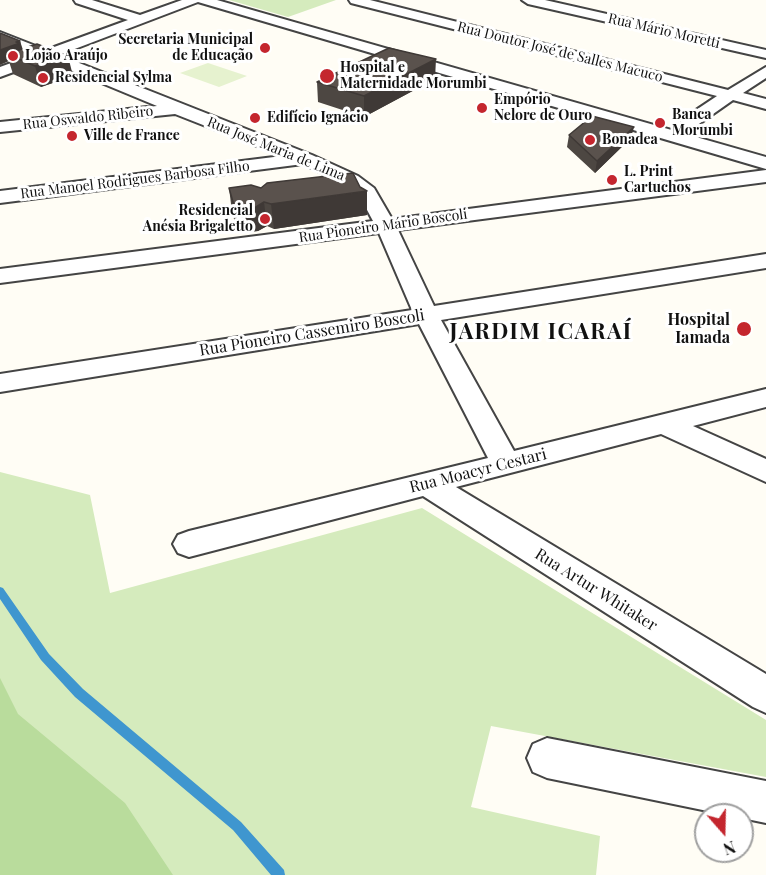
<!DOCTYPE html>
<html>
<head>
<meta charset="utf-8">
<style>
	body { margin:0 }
	#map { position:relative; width:766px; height:875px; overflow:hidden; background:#fffdf5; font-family:"Playfair Display",serif }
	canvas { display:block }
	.north { position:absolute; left:694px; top:803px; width:60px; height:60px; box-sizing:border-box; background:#fff; border:2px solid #a0a0a0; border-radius:50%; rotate:160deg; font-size:16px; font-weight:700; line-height:24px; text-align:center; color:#111 }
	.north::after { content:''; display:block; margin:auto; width:21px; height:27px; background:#c4262e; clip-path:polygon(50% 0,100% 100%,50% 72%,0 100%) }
</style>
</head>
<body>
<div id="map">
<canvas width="766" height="875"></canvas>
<div class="north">N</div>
</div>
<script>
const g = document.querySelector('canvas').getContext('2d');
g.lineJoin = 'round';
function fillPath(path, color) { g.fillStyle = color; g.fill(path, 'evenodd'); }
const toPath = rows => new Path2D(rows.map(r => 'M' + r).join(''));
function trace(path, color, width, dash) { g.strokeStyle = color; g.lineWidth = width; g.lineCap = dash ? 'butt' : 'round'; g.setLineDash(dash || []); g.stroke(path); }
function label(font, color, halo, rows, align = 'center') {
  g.font = font + ' "Playfair Display",serif'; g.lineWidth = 6; g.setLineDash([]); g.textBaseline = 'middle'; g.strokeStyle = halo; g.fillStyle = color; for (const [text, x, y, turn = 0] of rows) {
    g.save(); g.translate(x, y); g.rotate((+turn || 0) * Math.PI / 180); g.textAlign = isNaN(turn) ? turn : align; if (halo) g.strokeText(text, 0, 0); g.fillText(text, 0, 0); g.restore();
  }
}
fillPath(toPath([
	[229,0,336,0,288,17],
	[0,472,90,495,110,593,422,508,766,720,766,777,491,726,471,807,600,836,596,875,0,875]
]), '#d5ebbd');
fillPath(toPath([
	[0,678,18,714,125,803,173,875,0,875]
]), '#b9dc9c');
fillPath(toPath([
	[208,63,247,76,219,87,180,73]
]), '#e6f2cf');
fillPath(toPath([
	[0,587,3,588,49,654,83,689,241,822,284,870,285,875,271,875,233,830,75,697,41,660,0,599,0,587]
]), '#3f96cf');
const minor = toPath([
	[74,0,92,0,140,15,182,0,217,0,766,157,766,169,198,2,59,55,312,155,358,176,374,188,392,219,766,170,766,182,398,230,434,306,766,254,766,268,441,320,514,451,766,389,766,407,693,426,766,459,766,482,661,434,456,487,766,674,766,713,753,707,423,496,189,557,178,553,173,544,178,535,189,531,488,458,419,324,0,392,0,374,412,310,379,233,0,283,0,269,373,221,359,195,344,184,303,164,0,203,0,191,282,156,175,114,0,132,0,122,157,106,46,60,0,77,0,67,33,55,0,41,0,32,46,50,128,20,76,3,74,0],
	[349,0,370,0,728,90,766,67,766,78,743,93,766,99,766,109,733,100,696,126,684,126,682,122,684,118,717,96,351,3,349,0],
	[522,0,545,0,766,50,766,58,528,4,522,0],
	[547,738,766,781,766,823,742,818,742,815,727,815,547,778,533,772,527,758,533,744,547,738]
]);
trace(minor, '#444', 4);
fillPath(minor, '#fff');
fillPath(toPath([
	[0,33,22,49,73,76,41,87,13,74],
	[435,79,364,117,318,102,317,82],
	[569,135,631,138,595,173,567,147],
	[229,188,261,188,367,215,274,229,267,226,258,231,238,233,232,212]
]), '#4d4742');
fillPath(toPath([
	[20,41,24,53,7,54,9,61,0,65,0,50],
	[68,56,73,76,41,87,35,66],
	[436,59,435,79,364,117,364,96],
	[634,127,631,138,595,173,597,161],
	[367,191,367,215,274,229,271,204],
	[264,202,267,226,258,231,238,233,235,209]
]), '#3f3936');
const building = toPath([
	[0,33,20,41,16,42,20,43,0,50,0,33],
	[37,44,68,56,35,66,7,54,37,44],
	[389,48,436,59,364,96,317,82,389,48],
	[592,116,634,127,597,161,569,135,592,116],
	[353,173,360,187,367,191,271,204,264,202,256,207,235,209,229,188,251,185,261,188,267,183,353,173]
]);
fillPath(building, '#5a524d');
trace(building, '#3f3936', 1.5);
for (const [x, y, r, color] of [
	[265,48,6,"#c4262e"],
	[13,56,6,"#c4262e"],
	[327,76,8,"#c4262e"],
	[43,78,6,"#c4262e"],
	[482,108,6,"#c4262e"],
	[255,118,6,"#c4262e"],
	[660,123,6,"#c4262e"],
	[72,136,6,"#c4262e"],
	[590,140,6,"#c4262e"],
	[612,180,6,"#c4262e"],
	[265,219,6,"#c4262e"],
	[744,329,8,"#c4262e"]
]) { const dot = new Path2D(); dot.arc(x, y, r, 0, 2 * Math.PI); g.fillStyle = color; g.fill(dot); trace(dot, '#fff', 2); }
label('14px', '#111', '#fff', [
	["Rua Mário Moretti",664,31,13],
	["Rua Doutor José de Salles Macuco",560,52,14],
	["Rua Oswaldo Ribeiro",88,118,-6],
	["Rua José Maria de Lima",276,149,22],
	["Rua Manoel Rodrigues Barbosa Filho",135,180,-7],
	["Rua Pioneiro Mário Boscoli",383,226,-8]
]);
label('bold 14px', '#111', '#fff', [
	["Secretaria Municipal",253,40,"right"],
	["de Educação",253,56,"right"],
	["Lojão Araújo",25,56],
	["Hospital e",340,68],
	["Maternidade Morumbi",340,84],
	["Residencial Sylma",55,78],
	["Empório",494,100],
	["Nelore de Ouro",494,116],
	["Banca",672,115],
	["Morumbi",672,131],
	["Edifício Ignácio",267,118],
	["Ville de France",84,136],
	["Bonadea",602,140],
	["L. Print",624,172],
	["Cartuchos",624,188],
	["Residencial",253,211,"right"],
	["Anésia Brigaletto",253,227,"right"]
], 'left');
label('bold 16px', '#111', '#fff', [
	["Hospital",730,320],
	["Iamada",730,338]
], 'right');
label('16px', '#111', '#fff', [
	["Rua Pioneiro Cassemiro Boscoli",312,333,-9],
	["Rua Moacyr Cestari",478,471,-14],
	["Rua Artur Whitaker",596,590,32]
]);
g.letterSpacing = '1.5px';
label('bold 22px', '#111', '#fff', [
	["JARDIM ICARAÍ",541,332]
]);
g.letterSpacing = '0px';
</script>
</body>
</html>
